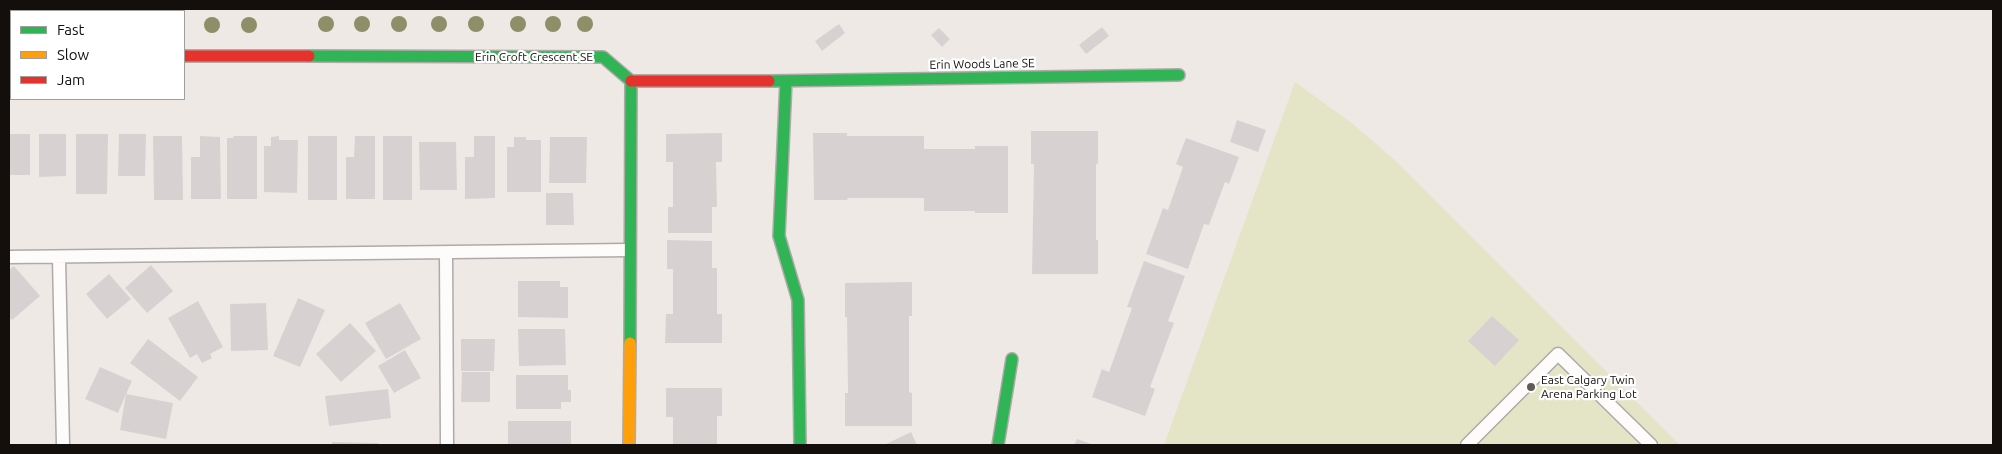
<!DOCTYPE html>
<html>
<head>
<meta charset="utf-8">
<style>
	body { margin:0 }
	#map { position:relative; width:2002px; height:454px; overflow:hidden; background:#efe9e6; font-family:Ubuntu,sans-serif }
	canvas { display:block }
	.frame { position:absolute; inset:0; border:10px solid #120f0d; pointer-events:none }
	.legend { position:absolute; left:10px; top:10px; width:175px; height:90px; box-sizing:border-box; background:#fff; border:1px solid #a09f9e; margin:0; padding:6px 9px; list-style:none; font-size:15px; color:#120f0d }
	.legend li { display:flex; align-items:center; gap:10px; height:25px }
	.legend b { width:25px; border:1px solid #a09f9e }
</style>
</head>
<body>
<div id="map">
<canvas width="2002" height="454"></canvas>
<div class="frame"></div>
<ul class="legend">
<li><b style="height:6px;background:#30b455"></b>Fast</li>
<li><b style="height:6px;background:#ff9f0a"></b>Slow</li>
<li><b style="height:6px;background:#e5322d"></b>Jam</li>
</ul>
</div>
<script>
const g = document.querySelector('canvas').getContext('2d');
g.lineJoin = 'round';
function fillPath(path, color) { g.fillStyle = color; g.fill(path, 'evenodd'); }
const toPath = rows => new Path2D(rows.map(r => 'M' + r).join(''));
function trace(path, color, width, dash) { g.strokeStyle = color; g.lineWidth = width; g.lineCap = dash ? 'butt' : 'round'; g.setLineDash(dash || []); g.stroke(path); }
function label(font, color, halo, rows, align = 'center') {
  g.font = font + ' Ubuntu,sans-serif'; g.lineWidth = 4.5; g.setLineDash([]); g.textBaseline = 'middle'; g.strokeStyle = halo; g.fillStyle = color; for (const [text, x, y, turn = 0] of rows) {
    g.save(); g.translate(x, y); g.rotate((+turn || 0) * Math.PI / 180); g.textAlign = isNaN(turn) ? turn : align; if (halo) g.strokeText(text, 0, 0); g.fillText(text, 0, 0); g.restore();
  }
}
fillPath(toPath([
	[1295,82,1353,124,1395,160,1680,445,1164,445]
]), '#e3e5c6');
fillPath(toPath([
	[839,24,845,33,822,51,815,41],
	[1102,27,1109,36,1086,54,1079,45],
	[939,28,950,39,942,47,931,35],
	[1237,120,1266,130,1258,152,1230,142],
	[1031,131,1098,131,1098,164,1096,164,1096,240,1098,240,1098,274,1032,274,1034,164,1031,164],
	[722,133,722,162,716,162,717,207,712,207,712,233,668,233,668,207,673,207,673,162,666,162,666,134],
	[813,133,847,133,847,136,924,136,924,149,975,149,975,146,1008,146,1008,213,975,213,975,211,924,211,924,198,848,198,847,200,814,200],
	[9,134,30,134,30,175,9,175],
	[39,134,66,134,66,176,39,177],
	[76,134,108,134,107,194,76,194],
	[119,134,146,134,145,176,118,176],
	[153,136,182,136,183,200,154,200],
	[200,136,220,137,221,199,191,199,191,157,200,157],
	[233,136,257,136,257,199,227,199,227,138,234,138],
	[279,136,279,140,298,140,297,193,264,192,264,146,271,146,271,137],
	[308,136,337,136,337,200,308,200],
	[355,136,375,136,375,199,346,199,346,157,354,157],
	[383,136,412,136,412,200,383,200],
	[474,136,495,136,495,198,465,199,465,157,474,157],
	[514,137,526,137,526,140,541,140,541,192,507,192,507,147,514,147],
	[550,137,587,137,586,183,549,183],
	[1186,138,1239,157,1229,184,1225,182,1209,225,1204,224,1188,269,1146,254,1163,208,1168,210,1183,167,1176,164],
	[419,142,456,142,457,190,420,190],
	[546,193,573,193,574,225,546,225],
	[667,240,712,241,712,268,717,268,717,314,722,314,722,343,665,343,666,314,673,314,673,269,667,269],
	[1144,261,1185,276,1168,321,1174,323,1150,387,1155,389,1145,416,1092,397,1102,369,1109,372,1132,308,1127,307],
	[151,265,173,291,147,313,125,288],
	[14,266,40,296,12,320,9,317,9,270],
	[109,274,131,299,107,319,86,294],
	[518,281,560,281,560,287,568,287,568,318,518,317],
	[912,282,912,316,909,316,909,392,912,393,912,426,845,426,845,393,848,393,847,317,845,317,845,283],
	[298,298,325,310,300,367,273,356],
	[198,301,223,347,210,354,212,358,202,363,197,354,190,358,168,318],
	[266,303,268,350,231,351,230,304],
	[400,303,421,339,386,359,365,323],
	[1492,316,1519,340,1495,366,1468,341],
	[350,323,376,351,341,382,316,354],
	[518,329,565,329,566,365,519,366],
	[148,339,198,377,180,401,130,363],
	[461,339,495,339,494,371,461,371],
	[405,350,421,378,394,393,378,366],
	[100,367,132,381,126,394,173,403,166,439,120,430,126,394,118,413,85,399],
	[462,372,490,372,490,402,461,402],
	[516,375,568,375,568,390,571,390,571,402,561,402,561,409,516,409],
	[666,388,722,388,722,416,717,416,717,445,673,445,673,417,666,417],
	[388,389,391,418,329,426,325,396],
	[508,421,571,421,571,445,508,445],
	[911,432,917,445,884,445],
	[1077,439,1094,445,1074,445],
	[332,442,378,443,378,445,332,445]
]), '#d7d2d1');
const lane = toPath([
	[446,253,447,445],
	[9,257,629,250],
	[59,258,63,445],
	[1467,445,1558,354,1651,445]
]);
const street = toPath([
	[9,56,11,56]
]);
const fast = toPath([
	[309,56,603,57,631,81,630,343],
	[769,81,1179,75],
	[786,81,779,236,798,300,800,445],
	[998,445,1012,359]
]);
const slow = toPath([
	[629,445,630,343]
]);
const jam = toPath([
	[184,56,309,56],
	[631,81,769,81]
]);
trace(lane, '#afaaa8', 15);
trace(street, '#afaaa8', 26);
trace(fast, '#afaaa8', 14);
trace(slow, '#afaaa8', 14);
trace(jam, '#afaaa8', 14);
trace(lane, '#fdfcfb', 12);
trace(street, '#fdfcfb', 24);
trace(fast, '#30b455', 11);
trace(slow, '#ff9f0a', 11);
trace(jam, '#e5322d', 11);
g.fillStyle = '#8e8e68';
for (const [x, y] of [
	[326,24],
	[362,24],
	[399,24],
	[439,24],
	[476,24],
	[518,24],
	[553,24],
	[585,24],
	[212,25],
	[249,25]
]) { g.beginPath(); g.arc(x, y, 8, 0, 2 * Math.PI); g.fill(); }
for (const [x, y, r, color] of [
	[1531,387,5,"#5f5b59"]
]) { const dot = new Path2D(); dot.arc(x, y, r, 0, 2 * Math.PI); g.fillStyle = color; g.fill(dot); trace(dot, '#fff', 2); }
label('12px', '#120f0d', '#fff', [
	["Erin Croft Crescent SE",534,57],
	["Erin Woods Lane SE",982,64,-1]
]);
label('12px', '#120f0d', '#fff', [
	["East Calgary Twin",1541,380],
	["Arena Parking Lot",1541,394]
], 'left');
</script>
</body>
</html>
